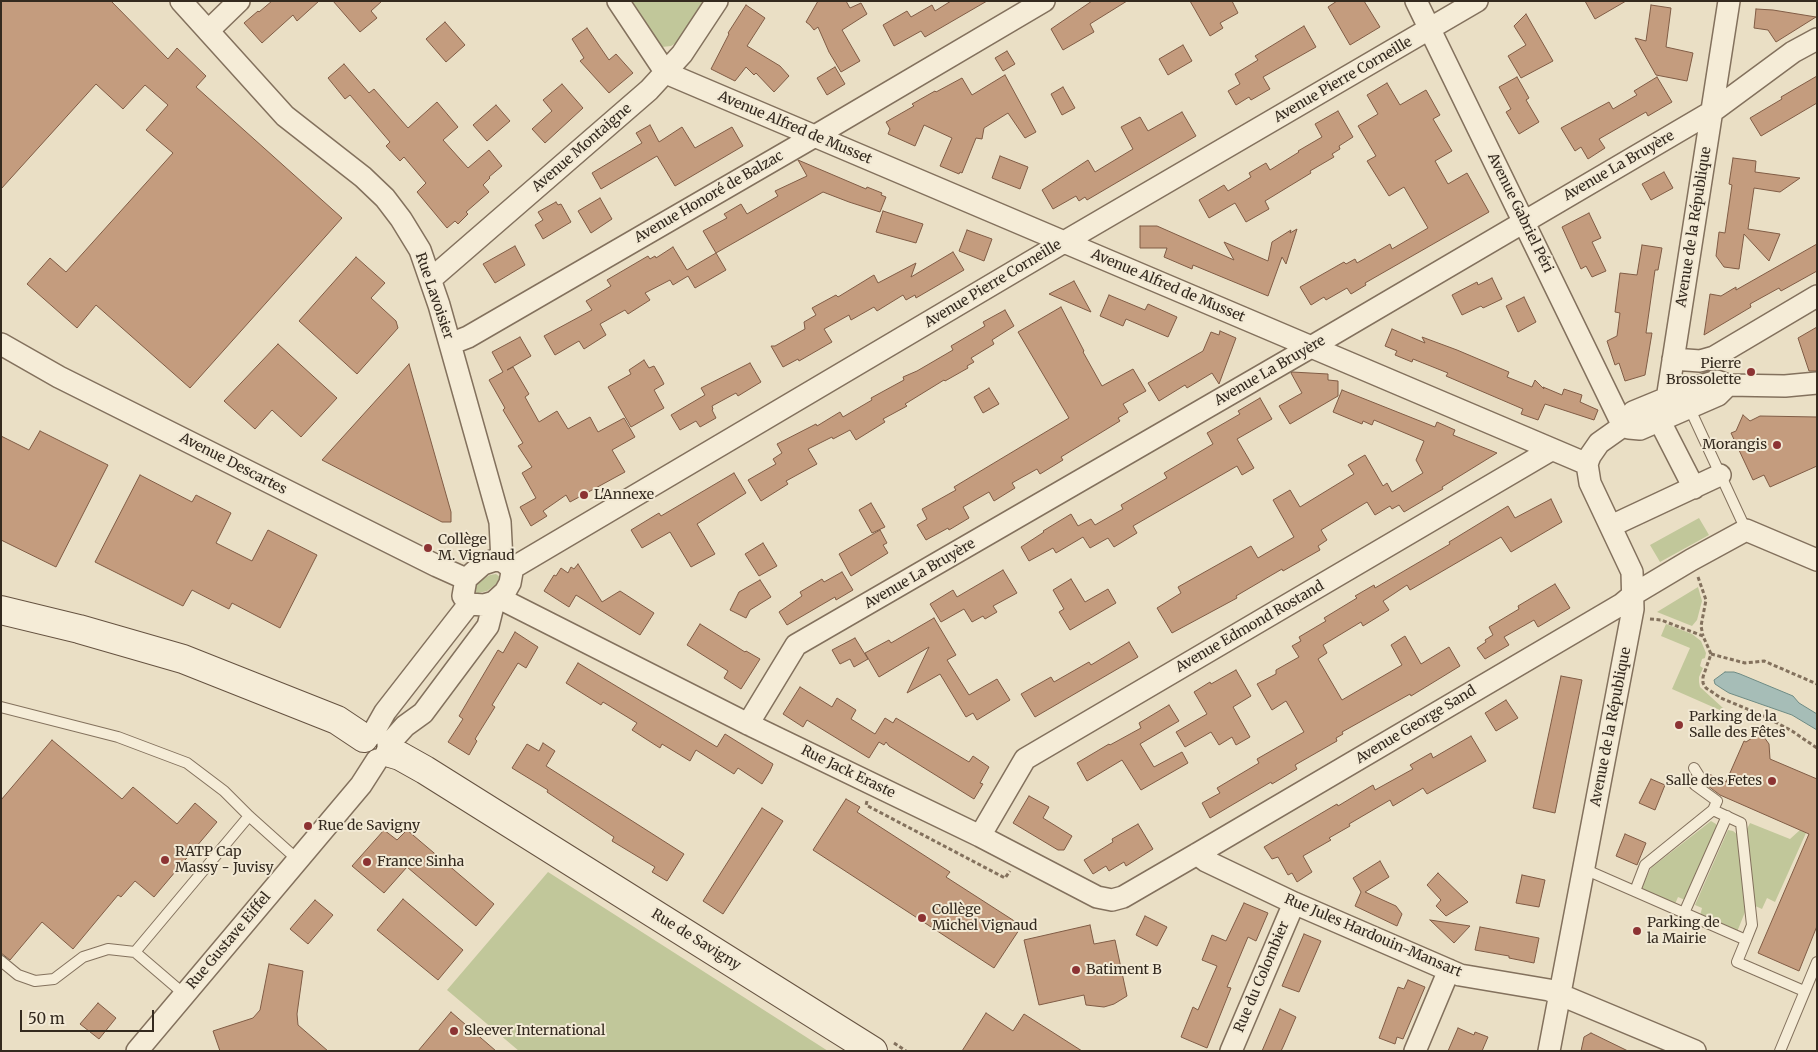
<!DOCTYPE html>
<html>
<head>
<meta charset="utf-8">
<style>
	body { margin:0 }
	#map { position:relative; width:1818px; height:1052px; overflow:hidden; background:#eadfc5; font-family:Merriweather,serif }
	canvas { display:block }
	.frame { position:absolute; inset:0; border:2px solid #342a1f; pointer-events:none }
	.scale { position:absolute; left:20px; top:1010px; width:134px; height:22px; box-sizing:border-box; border:2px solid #342a1f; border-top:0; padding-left:6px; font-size:15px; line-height:18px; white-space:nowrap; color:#342a1f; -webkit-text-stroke:4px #f2e9d4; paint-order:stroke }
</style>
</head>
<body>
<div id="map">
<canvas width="1818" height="1052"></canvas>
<div class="frame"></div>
<div class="scale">50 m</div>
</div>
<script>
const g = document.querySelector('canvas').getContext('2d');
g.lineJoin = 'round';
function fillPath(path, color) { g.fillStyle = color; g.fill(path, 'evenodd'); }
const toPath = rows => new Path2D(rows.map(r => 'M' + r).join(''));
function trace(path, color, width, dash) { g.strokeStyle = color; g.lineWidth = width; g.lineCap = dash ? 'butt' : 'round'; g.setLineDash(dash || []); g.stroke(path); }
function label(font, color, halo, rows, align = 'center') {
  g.font = font + ' Merriweather,serif'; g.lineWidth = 4; g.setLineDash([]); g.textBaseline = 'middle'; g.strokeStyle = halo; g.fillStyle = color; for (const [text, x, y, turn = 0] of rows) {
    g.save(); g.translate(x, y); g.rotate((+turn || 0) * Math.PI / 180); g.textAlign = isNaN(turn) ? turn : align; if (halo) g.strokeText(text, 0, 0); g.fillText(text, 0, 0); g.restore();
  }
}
fillPath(toPath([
	[631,1,703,1,676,43,671,46,662,47],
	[1699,518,1709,535,1660,562,1650,545],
	[496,574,500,577,496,584,487,591,478,593,474,592,474,587,480,581,490,575],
	[1698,587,1702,601,1697,620,1692,626,1657,612],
	[1666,624,1692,634,1701,641,1706,653,1705,658,1702,659,1700,666,1703,668,1699,677,1699,682,1700,687,1723,708,1722,711,1672,689,1690,648,1661,636],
	[1711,821,1716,824,1717,827,1685,900,1678,897,1675,904,1641,889,1651,868],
	[1750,823,1790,839,1800,830,1806,833,1775,902,1767,898,1762,909,1753,905,1747,829],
	[1728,830,1733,831,1738,835,1745,912,1737,932,1700,916,1702,908,1695,905],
	[548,872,828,1051,519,1051,447,990]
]), '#c1c79a');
const water = toPath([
	[1725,672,1734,672,1740,674,1793,696,1799,703,1817,714,1817,730,1792,715,1729,693,1721,688,1715,684,1714,680,1725,672]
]);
fillPath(water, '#a6bdb7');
trace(water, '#6e8b84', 1);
const building = toPath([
	[1,1,111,1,168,59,177,48,206,76,196,87,342,218,190,388,96,305,77,328,27,284,50,258,66,272,173,153,146,130,168,105,145,85,123,109,96,84,1,189,1,1],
	[272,1,319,1,297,21,293,15,262,43,244,23,258,11,259,12,272,1],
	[333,1,382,1,371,11,377,18,360,32,333,1],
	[818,1,846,1,850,8,861,3,867,14,842,30,860,61,841,72,829,52,818,27,814,30,810,25,806,22,818,1],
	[951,1,987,1,925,37,921,31,894,46,883,25,907,11,911,17,932,5,935,11,951,1],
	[1092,1,1127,1,1090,24,1094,32,1063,50,1051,29,1092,1],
	[1190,1,1232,1,1238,13,1220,23,1223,28,1210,36,1190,1],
	[1337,1,1364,1,1380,27,1350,45,1328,7,1337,1],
	[1585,1,1626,1,1595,19,1585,1],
	[746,5,765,18,747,46,780,66,789,76,774,92,756,73,754,75,746,67,735,81,711,69,729,34,728,33,746,5],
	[1651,5,1671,8,1666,47,1693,53,1687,81,1656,75,1635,38,1646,41,1651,5],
	[1756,9,1773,10,1816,17,1776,42,1768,30,1754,28,1756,9],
	[1526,14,1553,61,1521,78,1508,56,1526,45,1514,26,1526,14],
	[445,22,465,45,446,62,426,39,445,22],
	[1304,26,1316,47,1263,77,1270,89,1251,100,1249,97,1236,105,1228,91,1240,84,1235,74,1258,60,1255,56,1304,26],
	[587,28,609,60,616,54,633,73,609,93,580,61,584,58,572,39,587,28],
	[1183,45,1192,61,1168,75,1159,59,1183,45],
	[1007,51,1015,64,1003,71,995,58,1007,51],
	[344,64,369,93,374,89,408,128,437,102,458,127,443,140,468,168,489,150,502,166,489,177,490,178,483,185,489,192,466,212,468,214,458,224,455,221,447,228,417,192,426,183,404,157,400,161,386,146,390,142,350,95,345,99,328,78,344,64],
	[835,67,845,84,827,95,817,78,835,67],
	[1005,75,1036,132,1025,138,1008,113,984,128,982,139,976,138,962,173,960,172,959,174,940,166,952,138,924,125,915,146,888,134,890,129,886,122,914,106,912,104,935,91,936,92,962,78,972,95,1005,75],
	[1817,76,1817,103,1761,136,1750,118,1782,99,1781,97,1817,76],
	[1517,77,1529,98,1526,100,1539,122,1519,134,1506,112,1511,109,1499,87,1517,77],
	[1657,77,1672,102,1648,116,1646,112,1599,139,1605,148,1588,159,1581,147,1575,151,1561,128,1609,102,1613,109,1637,95,1634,91,1657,77],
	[1387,83,1400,105,1426,90,1440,115,1433,119,1452,151,1435,161,1448,184,1467,173,1489,212,1365,283,1366,285,1351,294,1347,288,1326,300,1324,297,1311,305,1300,287,1344,262,1346,264,1355,259,1357,263,1390,244,1392,249,1428,228,1404,187,1389,196,1367,161,1376,156,1358,126,1378,114,1367,95,1387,83],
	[562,84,583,108,545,143,532,129,552,111,543,100,562,84],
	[1063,87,1075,108,1062,115,1051,94,1063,87],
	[496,105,510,121,487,141,473,125,496,105],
	[1338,111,1353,137,1339,146,1340,149,1332,154,1334,157,1310,171,1311,173,1265,201,1269,209,1246,222,1235,203,1209,218,1199,200,1224,185,1228,191,1251,177,1249,173,1266,163,1270,170,1299,152,1298,151,1322,137,1315,124,1338,111],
	[1182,112,1196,136,1087,200,1085,197,1079,201,1076,196,1053,209,1042,190,1088,160,1095,172,1133,149,1121,127,1140,117,1148,131,1182,112],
	[650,125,659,142,682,127,695,148,732,127,743,146,675,186,657,156,601,189,592,173,642,143,636,133,650,125],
	[1000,156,1028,167,1020,189,992,178,1000,156],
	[1733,158,1756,161,1755,172,1800,178,1780,192,1754,188,1748,229,1780,234,1769,261,1744,234,1739,269,1724,267,1716,256,1719,232,1725,233,1732,185,1729,184,1733,158],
	[798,160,866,189,867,187,882,193,881,195,886,197,880,212,849,202,823,192,716,253,703,231,727,218,724,214,741,204,747,214,778,196,775,191,807,176,798,160],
	[1664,172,1673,188,1651,200,1642,184,1664,172],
	[600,198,612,219,591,233,578,211,600,198],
	[556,202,558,205,561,204,571,222,543,239,535,225,543,220,538,212,556,202],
	[883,211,923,224,916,243,876,232,883,211],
	[1589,213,1601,238,1592,242,1606,271,1592,277,1586,266,1581,269,1562,227,1589,213],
	[1140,226,1157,226,1234,260,1224,242,1268,261,1272,242,1291,230,1290,233,1297,229,1286,264,1282,257,1268,296,1193,265,1192,269,1164,257,1167,248,1140,248,1140,226],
	[967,230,992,239,984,261,959,251,967,230],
	[1817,244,1817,271,1781,291,1779,288,1750,304,1751,307,1704,335,1710,294,1721,296,1736,287,1736,290,1817,244],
	[1642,245,1662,248,1658,270,1655,270,1646,333,1652,333,1645,375,1625,381,1619,363,1615,365,1607,341,1617,336,1620,313,1615,312,1620,273,1637,275,1642,245],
	[515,246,525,265,495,283,483,264,515,246],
	[673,247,687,270,716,253,726,270,695,288,688,276,673,285,670,280,645,293,650,300,628,314,625,310,600,324,606,335,584,349,579,341,555,355,544,336,592,310,586,301,611,286,607,280,648,256,650,259,655,256,656,258,673,247],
	[953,252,964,270,916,298,915,295,906,300,903,295,877,311,874,307,851,320,849,315,824,329,832,342,799,361,798,359,783,367,771,346,775,346,805,329,804,322,816,315,812,308,836,295,838,297,874,275,878,283,916,263,911,277,953,252],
	[356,257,385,283,371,298,396,321,398,328,357,374,299,321,356,257],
	[1492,278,1502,299,1483,308,1481,306,1462,315,1452,295,1477,282,1478,285,1492,278],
	[1074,281,1091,312,1049,294,1074,281],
	[1109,295,1145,310,1148,304,1177,317,1168,337,1126,319,1123,326,1100,316,1109,295],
	[1524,297,1536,322,1518,332,1506,306,1524,297],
	[1061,307,1084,351,1083,352,1102,386,1133,369,1146,391,1123,404,1128,412,1118,418,1120,421,1061,457,1063,460,1040,474,1037,469,1012,483,1015,488,994,501,989,492,963,507,969,518,949,530,948,528,926,540,917,525,927,519,922,509,956,490,954,487,1069,418,1018,332,1061,307],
	[1005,310,1014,326,992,340,994,344,971,358,974,362,967,366,968,368,945,381,944,380,905,404,907,406,883,419,885,422,856,440,850,430,833,439,832,437,808,449,817,464,786,481,788,484,761,501,748,480,776,464,773,459,782,453,777,444,816,424,817,426,840,412,843,417,872,400,871,398,904,380,903,377,917,371,953,350,951,346,985,326,983,322,1005,310],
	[1817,327,1817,371,1809,371,1798,338,1817,327],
	[1392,329,1425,343,1422,337,1457,350,1509,372,1507,377,1532,387,1535,380,1544,389,1543,387,1562,395,1564,389,1582,395,1580,402,1598,410,1594,420,1545,404,1538,420,1521,414,1523,409,1446,376,1448,373,1413,359,1412,362,1395,355,1397,351,1385,346,1392,329],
	[1220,331,1236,338,1219,384,1212,373,1187,388,1185,385,1159,401,1148,383,1203,351,1211,332,1219,335,1220,331],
	[520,337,531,356,507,370,513,367,529,394,525,397,539,422,557,411,568,429,590,417,598,432,624,418,635,437,612,450,625,472,570,502,566,495,543,511,547,516,531,526,520,507,536,498,522,473,532,467,518,446,523,443,503,410,505,408,489,380,503,372,492,352,520,337],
	[278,344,337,398,301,437,272,410,255,429,224,401,278,344],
	[644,360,649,368,654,366,661,378,664,384,654,390,664,408,631,427,608,387,631,374,629,370,644,360],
	[750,363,761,382,738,396,736,393,712,406,713,409,712,410,716,418,700,427,696,421,680,430,671,415,705,395,701,388,750,363],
	[409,364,451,512,451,522,442,522,322,460,409,364],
	[1292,372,1328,374,1328,380,1338,381,1338,396,1290,424,1279,406,1302,393,1291,373,1292,372],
	[989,388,999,404,983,413,974,397,989,388],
	[1342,390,1435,427,1437,422,1455,430,1453,435,1497,453,1442,487,1443,489,1404,512,1399,505,1392,509,1390,506,1375,515,1367,502,1321,530,1327,540,1318,546,1320,550,1283,571,1282,569,1236,596,1237,598,1172,633,1157,608,1181,593,1178,587,1251,546,1258,558,1294,537,1273,500,1290,490,1300,507,1354,474,1348,465,1365,455,1383,486,1387,483,1392,492,1423,473,1416,460,1424,441,1374,420,1372,425,1363,421,1362,424,1333,412,1342,390],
	[1260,398,1272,419,1237,439,1254,468,1242,475,1237,466,1133,526,1137,533,1114,547,1108,538,1090,548,1083,537,1056,553,1053,548,1029,561,1021,547,1044,532,1043,531,1071,514,1078,526,1091,519,1095,525,1123,509,1121,505,1167,478,1164,473,1213,444,1207,433,1240,414,1238,411,1260,398],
	[1743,415,1750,421,1760,416,1817,417,1817,466,1770,487,1764,475,1753,480,1731,433,1736,431,1743,415],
	[40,431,108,465,56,567,1,540,1,436,29,450,40,431],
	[734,473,746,493,697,524,715,554,691,567,670,532,642,548,631,530,659,513,661,516,734,473],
	[140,475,192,502,196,495,231,513,216,543,252,561,268,530,317,555,280,628,232,603,229,609,192,590,183,606,95,562,140,475],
	[1551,499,1562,522,1511,552,1501,537,1410,590,1407,585,1383,601,1389,610,1363,626,1361,622,1323,645,1327,653,1318,659,1342,700,1402,665,1391,645,1405,636,1421,664,1449,647,1460,666,1411,696,1410,694,1342,732,1343,734,1336,738,1337,741,1295,765,1297,769,1272,784,1271,782,1210,818,1202,803,1220,793,1217,788,1259,763,1257,759,1304,732,1286,701,1272,710,1257,684,1276,674,1276,670,1299,657,1292,646,1301,641,1299,637,1326,621,1324,618,1357,598,1355,596,1374,585,1375,588,1450,544,1449,542,1508,506,1515,518,1551,499],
	[871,503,885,527,872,533,859,510,871,503],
	[880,530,887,543,883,545,888,553,851,576,839,554,880,530],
	[763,543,777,566,759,576,745,554,763,543],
	[578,564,602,602,620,591,654,613,640,635,576,595,569,607,544,591,554,575,556,576,561,568,568,573,571,567,574,569,578,564],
	[1003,570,1017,593,993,606,997,612,985,619,983,616,972,622,964,609,941,622,930,604,953,590,957,597,1003,570],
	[842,572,853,590,836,600,835,597,787,625,779,612,802,596,800,592,822,579,824,582,842,572],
	[1071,579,1085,602,1108,589,1116,603,1070,630,1059,612,1064,609,1053,590,1071,579],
	[760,580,771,597,750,610,746,618,730,610,739,592,760,580],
	[1555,584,1570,608,1538,627,1534,620,1504,637,1509,645,1485,659,1477,648,1486,642,1485,640,1493,635,1489,627,1519,609,1518,606,1555,584],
	[934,618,956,655,947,660,969,695,997,679,1010,700,977,720,973,713,966,717,940,674,907,693,929,647,879,677,865,653,889,640,891,643,934,618],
	[700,624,745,652,746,651,760,659,741,689,724,678,728,671,687,645,700,624],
	[515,632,538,647,526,668,518,663,492,705,495,707,475,739,477,741,469,755,448,742,463,719,459,716,498,650,503,653,515,632],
	[855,638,868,659,854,667,850,659,840,664,832,650,855,638],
	[1129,642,1138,657,1035,717,1021,694,1051,677,1054,682,1089,662,1091,665,1129,642],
	[578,663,717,747,725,734,773,764,770,771,762,784,738,768,734,774,696,750,690,761,662,744,660,748,632,730,637,723,603,702,601,705,566,683,578,663],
	[1236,670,1251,696,1233,707,1250,737,1236,745,1232,737,1219,745,1211,732,1185,747,1176,732,1207,714,1194,692,1210,682,1211,684,1236,670],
	[1561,676,1582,680,1555,813,1533,808,1561,676],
	[800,687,832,707,837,698,856,710,851,719,875,734,885,718,893,723,896,718,969,762,973,756,989,767,980,783,983,784,974,799,889,746,886,742,884,745,879,742,869,758,807,720,803,727,783,714,800,687],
	[1506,700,1518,718,1496,731,1485,713,1506,700],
	[1169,705,1179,721,1140,744,1154,767,1182,752,1188,763,1141,790,1122,760,1087,781,1077,763,1109,744,1110,745,1141,728,1139,723,1169,705],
	[1471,736,1486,761,1427,794,1423,788,1393,806,1390,800,1349,824,1350,826,1329,838,1331,840,1303,856,1312,872,1297,882,1292,873,1288,875,1278,857,1272,859,1264,847,1337,804,1338,806,1373,785,1375,790,1413,769,1410,765,1431,753,1433,758,1471,736],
	[1755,736,1764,737,1769,744,1770,759,1817,779,1817,926,1799,971,1758,953,1809,834,1720,795,1704,783,1709,774,1726,782,1744,741,1746,742,1755,736],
	[52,740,122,799,133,787,177,824,195,803,217,822,154,897,135,881,121,897,118,895,73,949,42,922,10,960,1,953,1,800,52,740],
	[543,743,555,751,546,766,684,854,667,881,652,872,655,867,612,841,614,837,547,792,548,790,512,768,527,744,539,751,543,743],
	[1651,779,1665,785,1655,810,1639,803,1651,779],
	[1029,796,1049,807,1043,818,1072,836,1064,850,1058,850,1013,823,1029,796],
	[846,799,860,807,857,812,950,872,946,877,1019,924,1019,930,994,968,813,850,846,799],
	[762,808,783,821,723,914,703,901,762,808],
	[1138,824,1153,849,1126,866,1124,862,1109,871,1106,866,1093,874,1084,860,1113,842,1112,839,1138,824],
	[384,830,397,840,407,830,494,904,476,926,407,867,384,893,352,866,384,830],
	[1625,834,1646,843,1637,865,1616,856,1625,834],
	[1380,861,1389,877,1365,892,1396,906,1402,914,1397,926,1355,906,1361,892,1353,878,1380,861],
	[1438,873,1468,902,1446,916,1436,906,1441,900,1427,885,1438,873],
	[1522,875,1545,880,1539,907,1516,903,1522,875],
	[403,899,463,950,438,980,377,930,403,899],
	[315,900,333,915,308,944,290,929,315,900],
	[1244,903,1268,913,1256,941,1248,937,1227,987,1231,988,1207,1048,1181,1037,1193,1007,1198,1010,1217,966,1202,960,1212,935,1226,941,1244,903],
	[1145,916,1167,927,1157,946,1136,935,1145,916],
	[1430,920,1470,926,1454,943,1430,920],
	[1090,925,1094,944,1115,940,1127,996,1114,1004,1104,1007,1086,1005,1084,995,1039,1005,1024,940,1090,925],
	[1480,927,1539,938,1534,963,1509,958,1509,956,1475,950,1480,927],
	[1304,934,1321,941,1299,992,1282,986,1304,934],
	[269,964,303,971,297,1014,298,1025,328,1051,220,1051,213,1031,253,1018,260,1010,269,964],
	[1408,980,1425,987,1403,1039,1397,1037,1395,1044,1379,1038,1398,987,1404,989,1408,980],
	[98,1003,116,1018,99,1039,80,1024,98,1003],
	[1280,1009,1296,1017,1283,1047,1281,1051,1262,1051,1280,1009],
	[451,1012,496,1051,418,1051,451,1012],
	[986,1013,1013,1031,1024,1014,1082,1051,962,1051,986,1013],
	[1458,1028,1474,1035,1475,1032,1488,1037,1482,1051,1448,1051,1458,1028],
	[1591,1033,1628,1051,1581,1051,1584,1037,1591,1033]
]);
fillPath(building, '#c49c7e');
trace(building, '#805c45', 1);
const lane = toPath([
	[1689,407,1746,530],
	[1,707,118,737,187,763,224,791,249,816,298,860],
	[1694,768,1699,776,1695,785,1717,801,1713,810],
	[1584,869,1746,940,1737,962,1804,991],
	[1635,891,1645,865,1713,810,1741,823,1752,925,1746,940],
	[1684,913,1727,816],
	[135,952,249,816],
	[1,961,18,975,35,981,54,979,83,957,108,949,135,952,184,994],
	[1780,1051,1817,962]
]);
const street = toPath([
	[181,1,285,116,363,177,385,198,401,219,420,250,439,305,500,522,502,561],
	[618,1,666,73,1587,464],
	[1416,1,1623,426],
	[208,31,239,1],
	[431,279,649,90,682,54,717,1],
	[1,344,59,377,437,566,466,579],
	[450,344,468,337,815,136,1044,1],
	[1673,359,1700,361,1714,357,1817,296],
	[1667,399,1729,1],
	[1653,408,1694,488],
	[1623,426,1629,428,1640,429,1718,395,1727,386],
	[1611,526,1720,475],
	[495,560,502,561,509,566,512,572,510,583,505,592,494,602,484,605,469,604,463,596,466,579,483,564,495,560],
	[511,569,1064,242,1477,1],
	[499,598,748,724,980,836,1097,897,1112,900,1123,897,1197,854,1622,604,1634,594,1691,560,1746,530,1817,560],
	[748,724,796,645,1311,347,1713,111,1793,52,1817,39],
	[372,735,385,712,469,604],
	[388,745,405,726,423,713,488,626,494,602],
	[980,836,1025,759,1551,450],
	[1197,854,1206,861,1294,903,1460,975,1549,990,1695,1051],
	[137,1051,361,785,377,760],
	[1231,1051,1294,903],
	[1415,1051,1449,970],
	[1549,1051,1633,609,1632,572,1590,483,1587,464,1590,456,1599,443,1623,426,1633,412,1684,391,1717,381,1728,385,1785,386,1817,383]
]);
const secondary = toPath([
	[1,610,79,629,183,659,337,720,364,738],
	[390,753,400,756,425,770,873,1051]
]);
trace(lane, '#83715d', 12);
trace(street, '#83715d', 24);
trace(secondary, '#655240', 30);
trace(toPath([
	[1698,577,1706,600,1701,626,1703,636],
	[1650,619,1661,620,1703,636,1711,654,1703,677,1703,683,1706,688,1721,698,1764,716,1792,731,1817,748],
	[1711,654,1745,663,1764,661,1817,684],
	[867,801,866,805,1005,878,1010,871],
	[894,1043,906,1051]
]), '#83715d', 3, [4, 2.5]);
trace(lane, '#f5ecd7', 10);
trace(street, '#f5ecd7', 21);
trace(secondary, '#f5ecd7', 28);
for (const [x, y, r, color] of [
	[1751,372,5,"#8c3333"],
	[1777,445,5,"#8c3333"],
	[584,495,5,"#8c3333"],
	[428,548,5,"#8c3333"],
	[1679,725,5,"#8c3333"],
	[1772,781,5,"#8c3333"],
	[308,826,5,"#8c3333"],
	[165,860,5,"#8c3333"],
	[367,862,5,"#8c3333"],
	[922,918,5,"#8c3333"],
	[1637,931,5,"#8c3333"],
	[1076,970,5,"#8c3333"],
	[454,1031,5,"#8c3333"]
]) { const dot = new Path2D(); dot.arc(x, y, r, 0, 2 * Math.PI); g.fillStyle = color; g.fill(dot); trace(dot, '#f2e9d4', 2); }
label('14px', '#342a1f', '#f2e9d4', [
	["Avenue Pierre Corneille",1343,80,-30],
	["Avenue Alfred de Musset",795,128,23],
	["Avenue Montaigne",582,148,-41],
	["Avenue La Bruyère",1619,166,-30],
	["Avenue Honoré de Balzac",709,197,-30],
	["Avenue Gabriel Péri",1520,213,64],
	["Avenue de la République",1694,227,-81],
	["Avenue Pierre Corneille",993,284,-31],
	["Avenue Alfred de Musset",1168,286,23],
	["Rue Lavoisier",434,296,71],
	["Avenue La Bruyère",1270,371,-30],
	["Avenue Descartes",233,464,27],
	["Avenue La Bruyère",920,574,-30],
	["Avenue Edmond Rostand",1250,627,-30],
	["Avenue George Sand",1416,725,-31],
	["Avenue de la République",1611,727,-79],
	["Rue Jack Eraste",848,772,26],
	["Rue Jules Hardouin-Mansart",1373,936,23],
	["Rue de Savigny",696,940,32],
	["Rue Gustave Eiffel",229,941,-50],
	["Rue du Colombier",1262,977,-67]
]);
label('14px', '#342a1f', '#f2e9d4', [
	["Pierre",1741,364,"right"],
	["Brossolette",1741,380,"right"],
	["Morangis",1767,445,"right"],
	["L'Annexe",594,495],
	["Collège",438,540],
	["M. Vignaud",438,556],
	["Parking de la",1689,717],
	["Salle des Fêtes",1689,733],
	["Salle des Fetes",1762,781,"right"],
	["Rue de Savigny",318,826],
	["RATP Cap",175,852],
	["Massy - Juvisy",175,868],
	["France Sinha",377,862],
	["Collège",932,910],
	["Michel Vignaud",932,926],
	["Parking de",1647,923],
	["la Mairie",1647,939],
	["Batiment B",1086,970],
	["Sleever International",464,1031]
], 'left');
</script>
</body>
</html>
